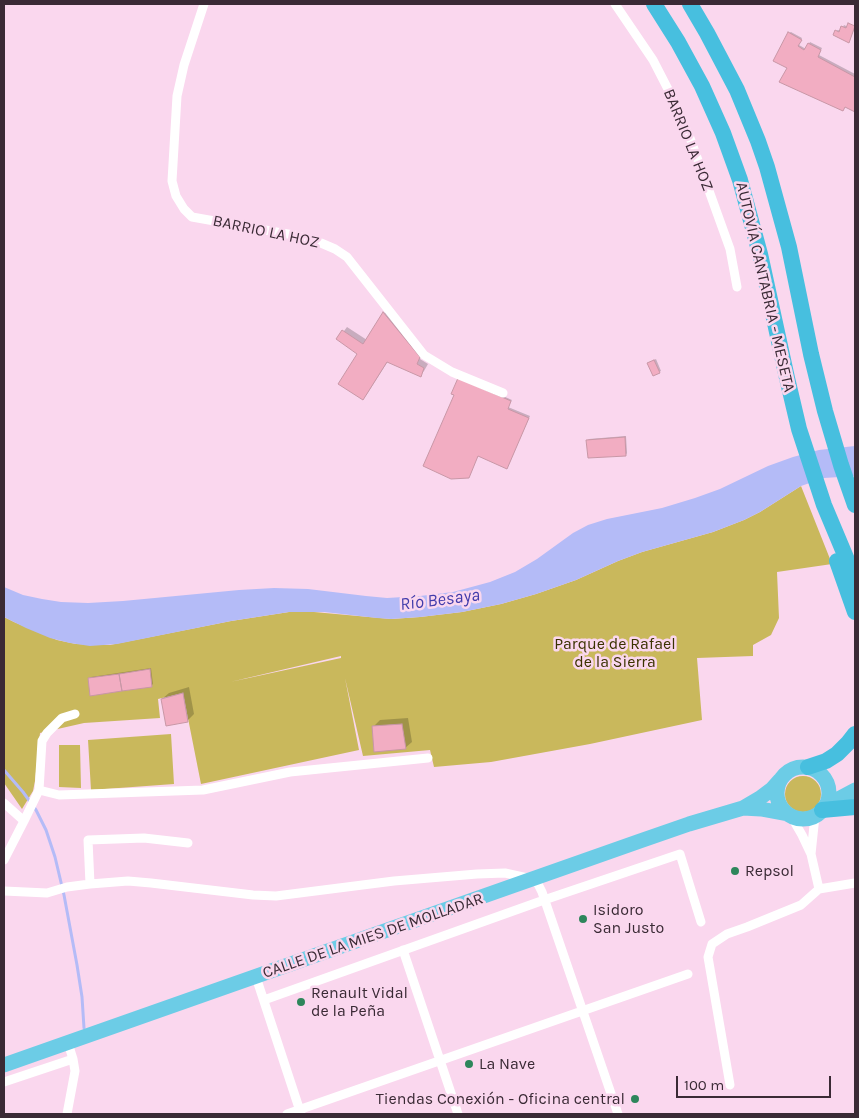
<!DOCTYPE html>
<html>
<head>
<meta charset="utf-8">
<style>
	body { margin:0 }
	#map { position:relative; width:859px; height:1118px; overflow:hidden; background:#fad7ee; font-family:Karla,sans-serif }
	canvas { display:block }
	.frame { position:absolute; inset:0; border:5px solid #3a2a35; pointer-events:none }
	.scale { position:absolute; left:676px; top:1076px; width:155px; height:22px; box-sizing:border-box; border:2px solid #3a2a35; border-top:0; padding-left:6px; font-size:15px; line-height:18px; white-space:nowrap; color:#3a2a35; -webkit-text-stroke:4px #fad7ee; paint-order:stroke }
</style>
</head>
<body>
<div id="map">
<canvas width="859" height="1118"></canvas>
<div class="frame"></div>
<div class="scale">100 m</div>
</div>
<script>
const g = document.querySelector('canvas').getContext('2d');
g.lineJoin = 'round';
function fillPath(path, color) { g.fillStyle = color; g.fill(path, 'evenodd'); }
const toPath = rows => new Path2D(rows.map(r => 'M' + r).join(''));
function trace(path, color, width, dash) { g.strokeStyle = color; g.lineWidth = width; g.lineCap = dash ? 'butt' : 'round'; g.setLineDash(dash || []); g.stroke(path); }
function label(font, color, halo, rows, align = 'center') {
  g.font = font + ' Karla,sans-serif'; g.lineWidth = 5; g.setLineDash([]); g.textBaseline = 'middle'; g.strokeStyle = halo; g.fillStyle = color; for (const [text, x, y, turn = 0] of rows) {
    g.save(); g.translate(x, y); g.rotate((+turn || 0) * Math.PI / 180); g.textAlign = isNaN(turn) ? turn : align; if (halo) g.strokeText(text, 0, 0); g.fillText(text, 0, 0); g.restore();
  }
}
fillPath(toPath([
	[801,486,832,564,777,572,779,618,771,635,753,645,753,656,697,658,702,720,590,744,491,762,434,767,430,750,363,756,345,678,359,750,201,784,183,693,158,699,160,718,84,723,40,733,35,781,33,791,22,809,4,783,4,617,14,622,57,640,76,644,110,645,231,621,289,612,303,611,391,619,420,617,462,612,501,604,536,594,576,580,618,561,642,552,713,532,744,520,760,512],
	[341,656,341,658,230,682],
	[171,734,174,784,91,790,88,740],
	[59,745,80,745,81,788,59,787],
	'785 794a18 18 0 1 1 36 0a18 18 0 1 1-36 0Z'
]), '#c9b85c');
fillPath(toPath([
	[855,446,855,476,824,478,801,486,760,512,744,520,713,532,642,552,618,561,576,580,536,594,501,604,462,612,420,617,391,619,377,618,324,612,289,612,231,621,117,644,90,646,70,643,50,638,26,628,4,617,4,587,23,595,42,599,61,602,88,603,123,601,239,590,274,588,308,589,366,596,387,598,420,596,453,592,490,582,515,572,537,559,573,533,588,525,607,519,662,508,695,498,720,489,768,466,793,457,819,450]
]), '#b4bbf7');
fillPath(toPath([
	[844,25,848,27,849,25,855,27,849,42,836,31,838,30,841,31],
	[791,32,802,38,799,45,806,49,810,42,822,48,819,55,855,74,855,111,845,106,789,67,789,33],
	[388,309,423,352,420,359,428,364,424,371,420,375,388,361,367,394,363,398,359,353,338,339,347,327,367,340,384,313],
	[656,359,661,371,659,372,648,363],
	[460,377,512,400,508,407,530,416,508,466,478,455,470,475,456,394],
	[626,436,627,453,626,455,588,440,589,439],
	[151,668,153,684,151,686,89,679,91,677],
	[189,687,194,714,187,721,162,699,169,693],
	[408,718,412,742,405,748,373,727,380,720]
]), '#0003');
trace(toPath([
	[4,770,23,792,36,810,46,830,55,857,64,895,77,965,82,997,84,1028]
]), '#b4bbf7', 3);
const building = toPath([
	[848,23,855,26,849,43,833,35,835,30,839,32,841,26,846,28,848,23],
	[788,32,802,40,798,46,804,50,808,43,821,50,818,57,855,77,855,112,845,107,843,111,779,82,787,68,773,61,788,32],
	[383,312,420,357,417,364,424,368,421,377,387,362,363,400,338,384,357,354,336,339,342,330,363,344,383,312],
	[654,360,660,373,653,376,647,363,654,360],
	[458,378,511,401,508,409,529,418,507,469,478,456,469,478,451,479,423,466,454,395,451,394,458,378],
	[625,437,626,456,588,458,586,440,625,437],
	[150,669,152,687,122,691,119,674,150,669],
	[119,674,122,691,90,696,88,678,119,674],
	[183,693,188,722,166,726,161,699,183,693],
	[402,724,406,749,374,752,372,726,402,724]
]);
fillPath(building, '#f2adc2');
trace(building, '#c897a6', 1);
trace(toPath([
	[204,4,184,65,177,96,172,181,176,196,184,209,192,217,299,236,321,243,335,249,347,257,424,355,452,372,503,393],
	[615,4,653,60,670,93,690,138,730,249,737,287],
	[39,790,59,795,203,790,290,772,428,758],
	[4,803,24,821],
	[811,854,815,816],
	[4,860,24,821,39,790,42,741,47,733,62,718,75,714],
	[90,884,88,840,144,838,188,843],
	[819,889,855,883],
	[4,891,47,893,67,887,90,884,128,881,151,883,253,895,276,896,394,881,477,874,505,873,532,879,538,884,542,892,618,1114],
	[403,950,458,1114],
	[256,977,301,1114],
	[264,1000,544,900,680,854,701,922],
	[4,1082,73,1059],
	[730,1085,708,957,712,944,727,934,747,927,801,905,819,889,811,854,802,835,791,816],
	[67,1114,75,1071,73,1059,68,1043],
	[287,1114,688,974]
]), '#fff', 9);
trace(toPath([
	'777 793a26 26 0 1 1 52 0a26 26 0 1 1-52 0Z',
	[825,806,855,790],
	[743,808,761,809,788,814],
	[4,1065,640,841,689,824,743,808,760,798,772,789,780,780]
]), '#6ccce6', 15);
trace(toPath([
	[654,4,678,42,702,86,723,133,740,180,760,254,787,378,799,429,824,505,855,579],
	[690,4,707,33,737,90,758,141,767,167,789,247,811,354,825,411,841,465,855,505],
	[837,561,855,612],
	[808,767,826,761,837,754,848,743,855,734],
	[822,810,855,807]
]), '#47bfdf', 16);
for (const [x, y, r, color] of [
	[735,871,5,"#2d865b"],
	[583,919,5,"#2d865b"],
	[301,1002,5,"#2d865b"],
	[469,1064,5,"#2d865b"],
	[635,1099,5,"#2d865b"]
]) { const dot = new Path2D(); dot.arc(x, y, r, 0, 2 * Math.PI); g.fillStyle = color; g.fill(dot); trace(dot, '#fad7ee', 2); }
label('16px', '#3a2a35', '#fad7ee', [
	["BARRIO LA HOZ",688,140,68],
	["BARRIO LA HOZ",266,232,12],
	["AUTOVÍA CANTABRIA - MESETA",765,287,77],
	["CALLE DE LA MIES DE MOLLADAR",373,936,-19]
]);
label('16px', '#3b3200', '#fad7ee', [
	["Parque de Rafael",615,644],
	["de la Sierra",615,662]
]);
label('16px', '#3a2a35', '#fad7ee', [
	["Repsol",745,871],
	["Isidoro",593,910],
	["San Justo",593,928],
	["Renault Vidal",311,993],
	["de la Peña",311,1011],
	["La Nave",479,1064],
	["Tiendas Conexión - Oficina central",625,1099,"right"]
], 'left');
label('italic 18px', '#423cab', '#fad7ee', [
	["Río Besaya",440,600,-7]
]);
</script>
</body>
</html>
